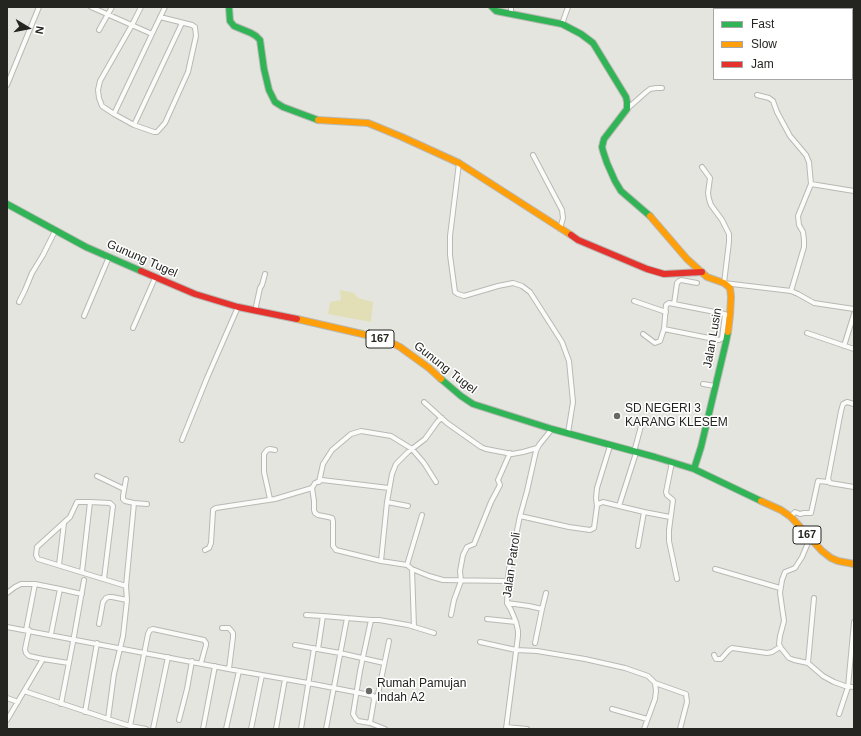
<!DOCTYPE html>
<html>
<head>
<meta charset="utf-8">
<style>
	body { margin:0 }
	#map { position:relative; width:861px; height:736px; overflow:hidden; background:#e5e5e0; font-family:Arial,sans-serif }
	canvas { display:block }
	.frame { position:absolute; inset:0; border:8px solid #242421; pointer-events:none }
	.legend { position:absolute; left:713px; top:8px; width:140px; height:72px; box-sizing:border-box; background:#fff; border:1px solid #a7a7a6; margin:0; padding:5px 7px; list-style:none; font-size:12px; color:#242421 }
	.legend li { display:flex; align-items:center; gap:8px; height:20px }
	.legend b { width:20px; border:1px solid #a7a7a6 }
	.north { position:absolute; left:8px; top:8px; width:40px; height:40px; -webkit-text-stroke:3px #fff; paint-order:stroke; rotate:100deg; font-size:11px; font-weight:700; line-height:16px; text-align:center; color:#242421 }
	.north::after { content:''; display:block; margin:auto; width:14px; height:18px; background:#242421; clip-path:polygon(50% 0,100% 100%,50% 72%,0 100%) }
</style>
</head>
<body>
<div id="map">
<canvas width="861" height="736"></canvas>
<div class="frame"></div>
<ul class="legend">
<li><b style="height:5px;background:#30b455"></b>Fast</li>
<li><b style="height:5px;background:#ff9f0a"></b>Slow</li>
<li><b style="height:5px;background:#e5322d"></b>Jam</li>
</ul>
<div class="north">N</div>
</div>
<script>
const g = document.querySelector('canvas').getContext('2d');
g.lineJoin = 'round';
function fillPath(path, color) { g.fillStyle = color; g.fill(path, 'evenodd'); }
const toPath = rows => new Path2D(rows.map(r => 'M' + r).join(''));
function trace(path, color, width, dash) { g.strokeStyle = color; g.lineWidth = width; g.lineCap = dash ? 'butt' : 'round'; g.setLineDash(dash || []); g.stroke(path); }
function label(font, color, halo, rows, align = 'center') {
  g.font = font + ' Arial,sans-serif'; g.lineWidth = 3; g.setLineDash([]); g.textBaseline = 'middle'; g.strokeStyle = halo; g.fillStyle = color; for (const [text, x, y, turn = 0] of rows) {
    g.save(); g.translate(x, y); g.rotate((+turn || 0) * Math.PI / 180); g.textAlign = isNaN(turn) ? turn : align; if (halo) g.strokeText(text, 0, 0); g.fillText(text, 0, 0); g.restore();
  }
}
fillPath(toPath([
	[340,290,354,293,358,298,373,302,371,322,328,314,330,302,341,300]
]), '#e2deb6');
const street = toPath([
	[91,7,152,34,114,114],
	[141,7,132,25,100,81,98,90,99,98,102,106,114,114,134,125,154,132,157,132,165,123,188,72,196,36,195,27,192,25,160,17],
	[511,14,511,7],
	[562,24,568,7],
	[99,30,112,7],
	[152,34,165,7],
	[7,85,39,7],
	[757,95,769,98,773,101,777,112,790,136,806,155,809,162,811,184,798,216,799,225,803,232,804,240,804,247,791,291],
	[627,109,645,93,650,89,656,88,662,88],
	[134,125,182,23],
	[533,155,562,210,563,218,560,229],
	[459,163,450,236,450,255,455,292,458,294,464,296,498,286,513,283,522,286,530,292,562,342,569,361,573,402,568,433],
	[702,167,710,178,708,193,709,199,711,205,722,220,729,234,729,242,724,283,791,291,798,294,814,303,854,309],
	[811,184,854,191],
	[634,301,666,312],
	[19,302,25,290,32,273,43,255,55,231],
	[674,304,677,283,679,281,681,280,697,283],
	[255,311,260,288,262,285,265,274],
	[84,316,109,257],
	[133,328,155,278],
	[664,329,666,305,669,303,725,314],
	[807,333,854,349],
	[643,334,655,343,660,341,664,329,719,340,721,339,722,338,725,314,727,315],
	[844,346,854,314],
	[703,384,715,386],
	[424,402,447,423,481,447,486,449,512,454,523,452,537,448],
	[854,404,847,402,843,404,841,411,828,479,830,483,854,487],
	[442,418,438,421,425,439,408,452,396,464,392,474,387,502,381,561,407,565,412,569,429,576,443,580,508,581],
	[182,440,207,378,238,307],
	[634,452,641,426],
	[636,453,619,506,644,512,638,546],
	[672,462,666,492,667,495,673,500,669,530,669,541,677,579],
	[97,476,124,489],
	[319,482,323,464,332,450,351,434,361,431,391,436,412,449,424,463,436,482],
	[312,488,314,501,314,510,315,513,318,515,328,517,332,518,333,521,333,546,336,550,381,561],
	[270,499,264,472,264,454,267,450,270,449,275,450],
	[90,502,77,502,70,517,37,547,36,555,38,559,126,586],
	[387,502,408,506],
	[134,503,147,504],
	[597,506,596,498,597,488,610,446],
	[644,512,670,517],
	[520,516,569,527,590,530,594,528,597,506,598,504,603,502,619,506],
	[790,517,795,512,800,514,804,513,811,513,818,481,829,482],
	[810,538,802,557,795,568,785,572,782,580,780,593,784,621,780,636,779,644,781,648,789,658,794,660,808,663,823,676,834,682,845,686,854,687],
	[205,550,209,548,211,543,213,511,213,510,216,508,275,499,312,488,315,483,322,480,389,488],
	[59,565,64,523],
	[407,565,422,515],
	[412,569,414,627],
	[715,569,780,588],
	[82,572,90,502,110,503,113,506,104,579],
	[7,593,15,587,21,584,35,584,60,589],
	[507,603,529,606,542,609,535,643],
	[542,609,546,593],
	[306,615,323,616],
	[451,615,454,600,461,581,460,571,463,555,467,547,474,544,491,502,500,485,498,480,510,453],
	[487,619,516,622],
	[371,620,379,620,408,625,434,633],
	[99,624,103,602,106,598,109,597,112,597,127,600],
	[7,627,239,671,308,683,370,695,373,696,374,700,370,723,385,729],
	[222,628,229,628,233,633,233,637,229,669],
	[26,630,35,584],
	[51,634,60,589,82,594],
	[480,642,516,650,537,651,585,659,625,668,648,676,655,683,656,691,655,699,644,729],
	[295,645,340,653,384,663],
	[318,649,323,616,371,620,360,671,353,714,356,719,358,721,370,723],
	[714,655,716,659,721,659,729,650,732,648,767,653,772,652,780,647],
	[43,659,69,663],
	[808,663,814,598],
	[655,683,686,694,687,702,680,729],
	[24,691,108,719,130,726,146,729],
	[7,698,18,702],
	[374,700,378,694,389,641],
	[61,704,73,642,84,580],
	[612,709,647,719],
	[85,712,97,643],
	[839,714,848,687,854,622],
	[108,719,114,674,123,636,127,600,126,586,134,503,125,501,123,499,123,496,126,479],
	[7,720,43,659,29,656,26,653,25,649,29,630],
	[179,720,187,689,192,661],
	[130,726,148,634,150,630,153,629,204,640,206,643,206,645,201,663],
	[506,727,527,729],
	[153,729,168,657],
	[203,729,215,666],
	[226,729,239,671],
	[251,729,262,675],
	[276,729,285,679],
	[301,729,314,648],
	[326,729,347,618],
	[506,729,518,636,518,631,516,622,511,610,507,603,508,581,509,569,520,516,527,491,536,451,539,445,552,429]
]);
const fast = toPath([
	[229,7,230,21,234,26,251,33,256,36,260,40,264,69,269,90,275,102,283,107,318,120],
	[492,7,496,11,562,24,581,34,593,43,626,97,627,102,627,109,604,139,602,147,603,151,607,163,615,181,621,191,650,216],
	[7,204,86,247,141,271],
	[441,379,461,396,473,404,552,429,655,457,694,469,761,501],
	[694,469,701,447,726,342,728,332]
]);
const slow = toPath([
	[318,120,368,123,402,137,459,163,571,235],
	[650,216,687,259,707,277,724,283,730,288,731,297,730,315,728,332],
	[297,319,371,336,388,341,400,347,429,368,441,379],
	[761,501,781,510,791,517,822,551,831,558,838,561,854,564]
]);
const jam = toPath([
	[571,235,578,240,647,269,664,274,702,272],
	[141,271,195,294,238,307,297,319]
]);
trace(street, '#b8b8b4', 6);
trace(fast, '#b8b8b4', 8);
trace(slow, '#b8b8b4', 8);
trace(jam, '#b8b8b4', 8);
trace(street, '#fbfbfa', 4);
trace(fast, '#30b455', 6);
trace(slow, '#ff9f0a', 6);
trace(jam, '#e5322d', 6);
for (const [x, y, r, color] of [
	[617,416,4,"#686864"],
	[369,691,4,"#686864"]
]) { const dot = new Path2D(); dot.arc(x, y, r, 0, 2 * Math.PI); g.fillStyle = color; g.fill(dot); trace(dot, '#fff', 1.5); }
for (const [x, y, w] of [
	[380,339,28],
	[807,535,28]
]) { const box = new Path2D(); box.roundRect(x - w / 2, y - 9, w, 18, 3); g.fillStyle = '#fff'; g.fill(box); trace(box, '#242421', 1); }
label('bold 11px', '#242421', null, [
	["167",380,339],
	["167",807,535]
]);
label('12px', '#242421', '#fff', [
	["Gunung Tugel",142,259,24],
	["Jalan Lusin",713,338,-80],
	["Gunung Tugel",445,368,38],
	["Jalan Patroli",512,565,-82]
]);
label('12px', '#242421', '#fff', [
	["SD NEGERI 3",625,409],
	["KARANG KLESEM",625,423],
	["Rumah Pamujan",377,684],
	["Indah A2",377,698]
], 'left');
</script>
</body>
</html>
